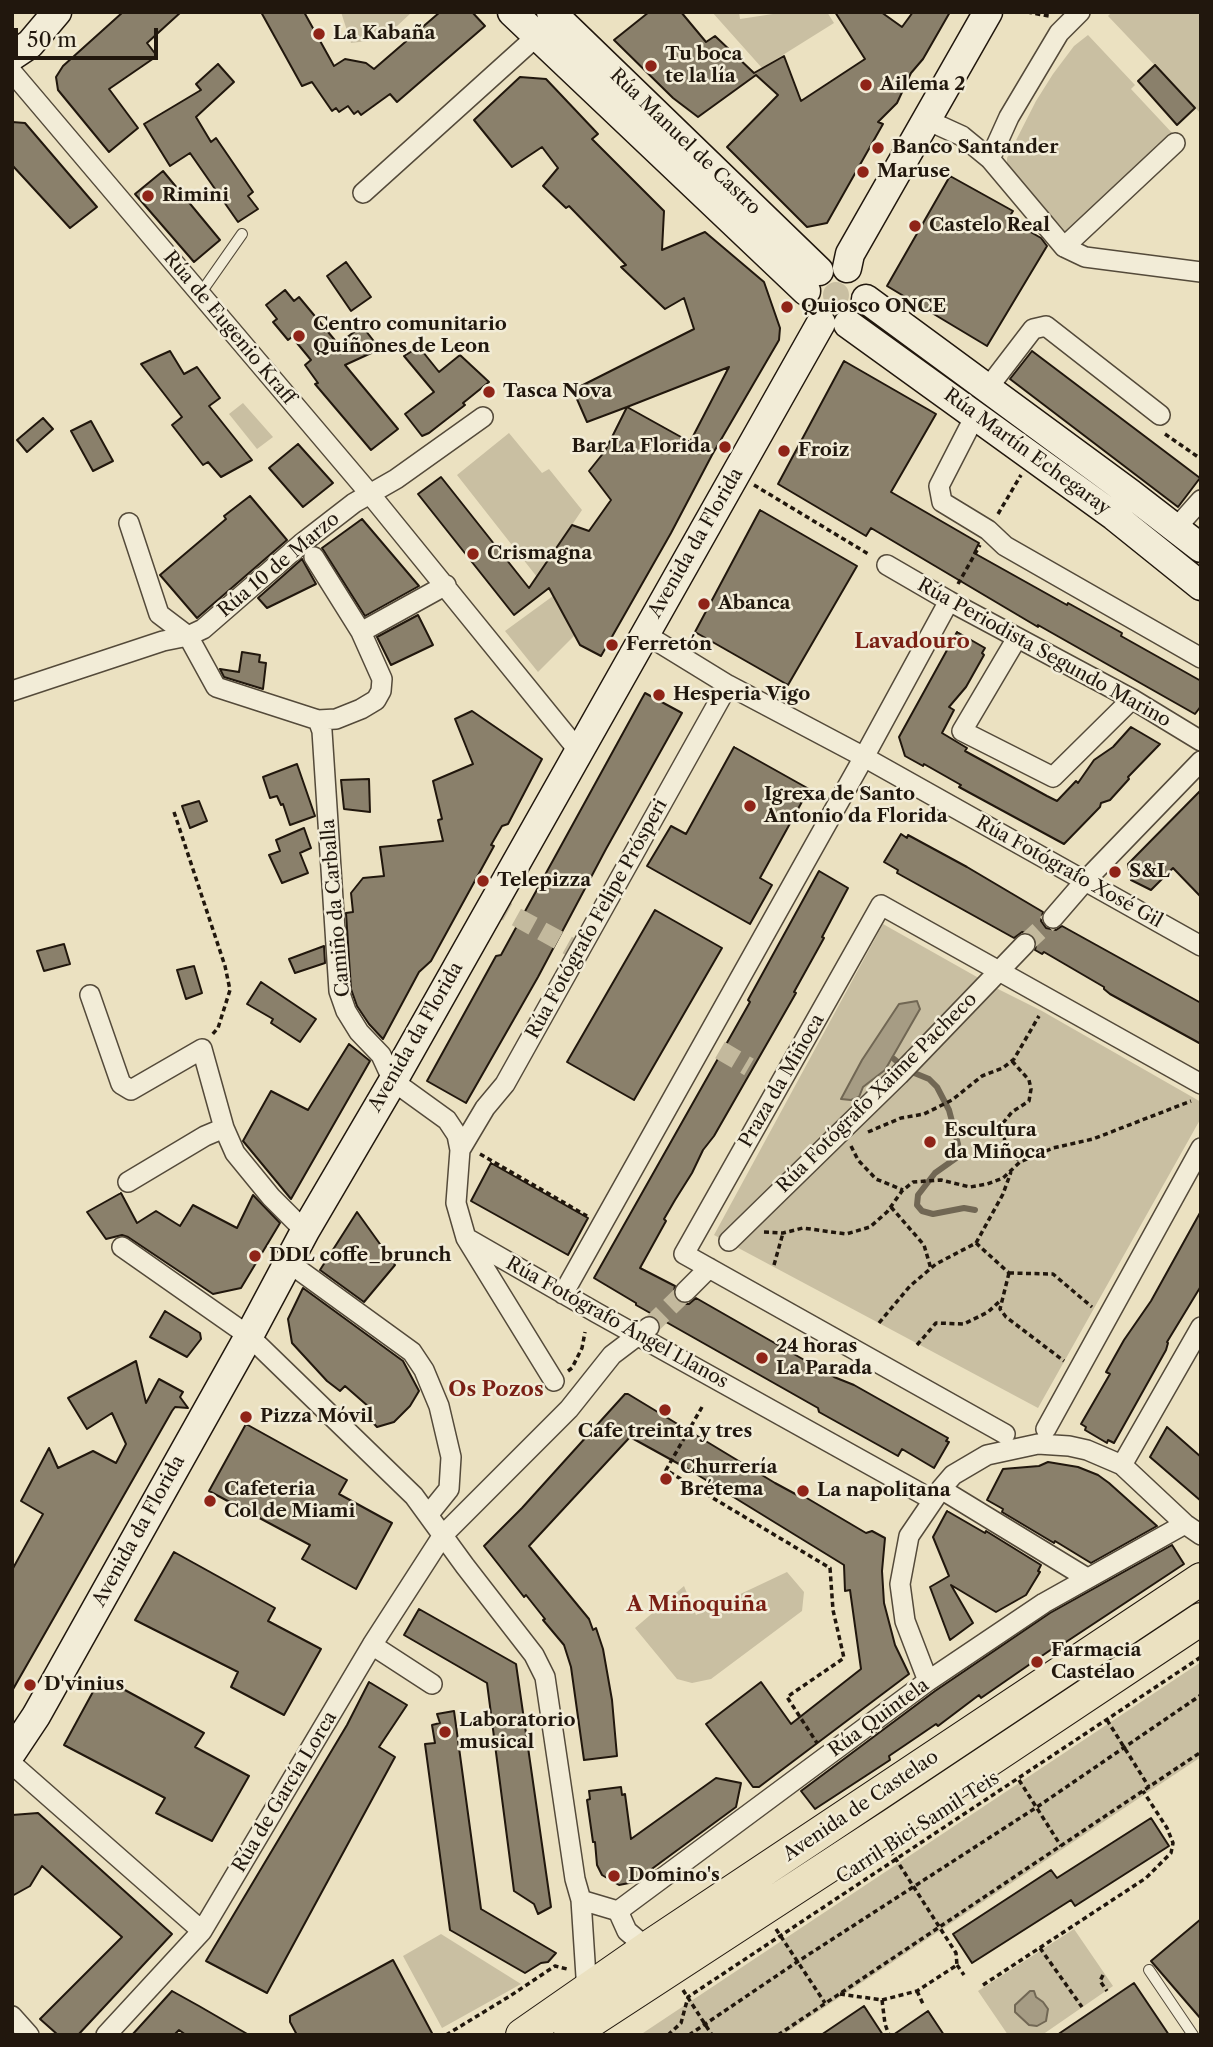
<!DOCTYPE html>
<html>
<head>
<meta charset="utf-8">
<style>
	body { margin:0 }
	#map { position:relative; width:1213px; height:2047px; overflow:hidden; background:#ebe1c1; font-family:"Libre Caslon Text",serif }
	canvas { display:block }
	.frame { position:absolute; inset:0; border:14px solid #21170d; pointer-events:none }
	.scale { position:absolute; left:14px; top:28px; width:144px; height:32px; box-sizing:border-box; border:4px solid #21170d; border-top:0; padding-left:9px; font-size:21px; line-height:24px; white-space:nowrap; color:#21170d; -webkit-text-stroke:5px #f2ecd7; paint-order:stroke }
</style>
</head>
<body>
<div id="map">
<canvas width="1213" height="2047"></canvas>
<div class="frame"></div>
<div class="scale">50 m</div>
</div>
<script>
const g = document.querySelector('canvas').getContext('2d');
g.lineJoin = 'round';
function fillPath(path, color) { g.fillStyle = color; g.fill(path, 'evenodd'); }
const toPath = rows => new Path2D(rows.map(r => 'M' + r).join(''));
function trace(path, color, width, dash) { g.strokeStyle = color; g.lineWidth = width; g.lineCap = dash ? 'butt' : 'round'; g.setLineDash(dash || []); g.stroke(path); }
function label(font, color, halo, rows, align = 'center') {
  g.font = font + ' "Libre Caslon Text",serif'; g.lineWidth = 5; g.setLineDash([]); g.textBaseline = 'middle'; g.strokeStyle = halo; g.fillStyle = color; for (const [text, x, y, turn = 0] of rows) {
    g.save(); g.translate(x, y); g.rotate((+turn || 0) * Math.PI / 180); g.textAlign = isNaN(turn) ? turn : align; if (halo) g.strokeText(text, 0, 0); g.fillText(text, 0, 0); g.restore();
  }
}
fillPath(toPath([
	[341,12,412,12,396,27,375,40,351,43],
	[712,12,739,12,740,19,786,12,827,12,834,23,762,68],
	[1112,12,1201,12,1201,114,1108,16],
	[1088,35,1135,85,1131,89,1174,135,1066,232,1007,165,1007,158,1036,101,1053,74,1074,46],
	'823 295a13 13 0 1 1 26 0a13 13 0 1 1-26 0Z',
	[243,403,273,437,257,449,229,414],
	[509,433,542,473,549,469,582,510,537,577,457,475],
	[553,596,575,635,538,672,505,631],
	[883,924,1000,990,1042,1011,1201,1102,1201,1118,1038,1408,714,1235],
	[787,1572,804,1592,802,1611,711,1679,692,1683,677,1679,635,1628,684,1586,696,1615],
	[1201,1662,1201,1757,783,2035,640,2035],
	[1074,1929,1113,1986,1042,2035,1008,2035,978,1991],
	[441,1934,521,1984,442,2028,403,1956]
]), '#c9bfa2');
const water = toPath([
	[917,1001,920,1009,885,1070,863,1087,859,1097,851,1100,841,1099,862,1060,899,1004,917,1001],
	[1030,1991,1034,1991,1036,1997,1043,2002,1048,2009,1046,2021,1037,2026,1029,2025,1015,2012,1015,2005,1030,1991]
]);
fillPath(water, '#a69c84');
trace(water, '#716754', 2);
trace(toPath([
	[894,1059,907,1070,929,1079,937,1087,949,1110,958,1144,959,1156,935,1173,918,1195,917,1205,922,1211,933,1214,964,1208,975,1210]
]), '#716754', 6);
const building = toPath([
	[123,12,181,12,147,43,157,56,109,89,138,128,109,152,58,90,56,77,63,66,123,12],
	[261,12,304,12,334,66,345,59,366,63,374,69,440,12,472,12,485,26,397,102,390,94,361,115,358,111,354,114,348,106,339,112,336,108,332,111,312,82,302,86,261,12],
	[649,12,681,12,706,42,715,36,754,73,784,56,801,101,865,59,835,12,881,12,902,27,913,12,950,12,923,59,911,73,897,103,878,122,883,124,827,223,807,227,727,147,778,95,756,75,698,117,673,98,614,40,649,12],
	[218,64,234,82,196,117,211,142,216,138,253,192,248,196,258,209,238,222,190,153,170,166,144,124,201,90,196,84,218,64],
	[1155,65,1195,108,1177,125,1138,81,1155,65],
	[520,77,546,79,598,134,592,139,664,211,662,250,705,232,764,282,780,328,779,340,712,455,671,533,601,656,580,645,549,588,514,615,418,494,441,477,529,588,572,525,589,531,611,500,589,471,605,451,627,407,587,422,573,390,694,329,684,298,665,309,621,267,626,265,569,206,566,208,543,186,558,168,542,147,512,167,474,120,520,77],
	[729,367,690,442,627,407,729,367],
	[12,122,25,123,97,207,70,228,12,165,12,122],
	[163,171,220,240,194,262,135,194,163,171],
	[950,176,1013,211,1008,219,1041,238,1047,246,987,346,887,286,950,176],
	[346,262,371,297,351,311,327,276,346,262],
	[285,290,294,301,299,297,338,344,362,326,380,349,345,365,398,429,371,450,315,384,318,383,305,365,311,360,292,337,288,340,273,322,277,319,266,305,285,290],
	[419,347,439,372,460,355,489,382,463,403,465,405,429,433,422,436,405,414,434,392,404,356,419,347],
	[170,351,184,374,197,367,220,398,209,406,252,460,221,477,208,462,203,465,172,425,182,417,141,364,170,351],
	[1032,351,1200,478,1178,507,1010,379,1032,351],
	[844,361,936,414,891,492,979,543,974,553,1067,605,1068,603,1122,633,1121,636,1201,681,1201,706,1195,714,1038,625,1038,627,871,528,866,536,778,484,844,361],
	[43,418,53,429,27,452,17,440,43,418],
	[91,421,113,461,93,471,71,431,91,421],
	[298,444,333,483,303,507,269,468,298,444],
	[250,496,287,540,197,618,160,575,226,519,224,516,250,496],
	[760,510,857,566,788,685,695,632,760,510],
	[362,519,419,586,365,616,322,548,362,519],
	[302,559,316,584,267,608,258,598,302,559],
	[418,615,433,645,391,665,377,637,418,615],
	[957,632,985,648,982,653,984,655,966,687,949,707,954,710,942,733,967,748,965,751,1047,796,1057,801,1076,781,1078,783,1094,760,1113,747,1131,727,1160,744,1128,777,1129,779,1110,800,1101,803,1100,807,1064,844,959,787,961,785,924,764,923,766,905,756,899,737,957,632],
	[242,652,260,655,259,662,266,663,263,689,224,677,220,669,239,672,242,652],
	[645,693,682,713,606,849,538,977,466,1103,427,1081,496,956,501,955,645,693],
	[472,711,542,759,508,824,502,826,491,845,494,846,431,961,419,972,383,1039,369,1024,357,1006,351,989,346,913,353,912,351,893,363,878,384,876,380,847,443,841,438,820,442,819,433,781,473,764,455,719,472,711],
	[734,747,809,789,760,878,772,885,750,924,647,866,671,826,686,834,734,747],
	[297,764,315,816,290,825,283,804,281,805,277,796,270,798,263,777,297,764],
	[369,779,370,812,344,809,341,780,369,779],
	[1201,790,1201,897,1173,868,1151,890,1131,880,1128,864,1201,790],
	[199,801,207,821,190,828,182,806,199,801],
	[304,828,311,848,300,853,308,873,282,883,269,855,280,851,276,840,304,828],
	[901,834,907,838,908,835,967,867,1043,912,1041,921,1046,928,1056,930,1062,926,1201,1003,1201,1044,1110,994,1104,989,1104,987,1044,952,1042,954,1035,950,1037,941,1033,935,1022,932,1014,938,897,873,898,870,884,862,901,834],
	[819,871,848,888,822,937,824,938,794,992,796,993,714,1136,703,1150,692,1173,675,1200,664,1219,666,1221,640,1268,675,1286,673,1296,681,1304,689,1304,696,1298,834,1377,854,1385,948,1438,946,1441,949,1442,934,1468,902,1449,898,1456,819,1412,818,1408,636,1305,636,1303,594,1278,750,1002,748,1000,819,871],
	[655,910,722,948,634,1100,567,1062,655,910],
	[64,944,70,964,44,971,37,951,64,944],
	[324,946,325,963,295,973,289,959,324,946],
	[194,966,202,993,186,999,177,970,194,966],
	[261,982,316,1019,300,1042,271,1023,273,1019,247,1004,261,982],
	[349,1044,370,1061,291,1199,243,1141,271,1091,308,1110,349,1044],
	[491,1163,588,1218,568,1255,471,1201,491,1163],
	[121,1193,137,1223,156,1211,180,1226,193,1205,237,1228,253,1195,280,1223,241,1288,213,1294,128,1237,122,1235,106,1239,87,1212,121,1193],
	[1201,1211,1201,1286,1167,1342,1168,1343,1166,1350,1114,1443,1108,1440,1107,1443,1085,1430,1086,1427,1081,1424,1110,1374,1106,1372,1124,1340,1151,1301,1201,1211],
	[357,1212,395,1265,364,1302,320,1270,357,1212],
	[303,1288,403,1361,419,1391,410,1406,394,1422,377,1427,364,1413,369,1407,345,1386,340,1391,327,1381,292,1343,288,1319,303,1288],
	[165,1311,200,1333,201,1339,187,1357,150,1337,165,1311],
	[136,1361,146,1403,159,1379,183,1392,180,1397,188,1408,175,1407,172,1411,12,1691,12,1570,43,1514,21,1501,49,1448,58,1468,93,1451,116,1463,126,1444,112,1413,87,1429,68,1398,136,1361],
	[625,1394,628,1394,775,1483,799,1496,800,1494,866,1533,872,1531,885,1538,882,1571,884,1603,895,1645,909,1674,759,1787,753,1787,706,1724,761,1682,791,1724,861,1669,850,1590,845,1591,844,1565,688,1469,630,1437,529,1546,589,1619,593,1630,596,1628,603,1649,612,1700,617,1756,584,1760,571,1667,564,1645,543,1620,545,1619,526,1595,524,1597,484,1546,522,1508,625,1394],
	[246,1424,347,1480,339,1494,392,1523,356,1589,302,1559,310,1545,209,1491,246,1424],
	[1167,1427,1201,1457,1201,1501,1150,1457,1167,1427],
	[1048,1462,1078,1467,1098,1475,1109,1483,1157,1526,1091,1563,1055,1541,1054,1543,1002,1512,1003,1509,987,1500,1003,1469,1039,1466,1048,1462],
	[947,1511,985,1533,986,1531,1041,1565,1038,1571,1040,1572,1026,1595,996,1612,951,1585,973,1623,950,1640,930,1587,949,1576,933,1537,947,1511],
	[1172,1545,1184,1564,1066,1642,1062,1642,981,1698,979,1695,938,1726,936,1724,917,1737,889,1756,890,1760,815,1809,801,1791,935,1691,1050,1613,1172,1545],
	[174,1552,275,1608,268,1621,321,1649,284,1715,231,1687,238,1672,135,1620,174,1552],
	[419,1609,516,1664,551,1907,538,1914,534,1904,514,1891,487,1683,404,1635,419,1609],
	[101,1677,204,1733,195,1747,249,1776,212,1841,156,1813,165,1798,64,1745,101,1677],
	[369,1682,407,1705,379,1747,395,1757,267,1993,206,1961,347,1725,369,1682],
	[454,1711,481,1909,556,1953,548,1962,541,1963,525,1973,450,1930,425,1744,435,1743,432,1725,440,1723,437,1714,454,1711],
	[716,1778,741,1783,736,1807,634,1882,619,1885,602,1875,597,1865,595,1842,593,1842,587,1800,590,1799,589,1791,621,1787,622,1795,625,1794,631,1839,716,1778],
	[38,1813,172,1934,78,2035,58,2035,40,2019,122,1937,42,1866,30,1886,12,1896,12,1815,38,1813],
	[1151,1818,1169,1846,1075,1906,1071,1900,972,1963,953,1934,1051,1870,1057,1878,1151,1818],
	[1201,1919,1201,2019,1151,1961,1201,1919],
	[393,1960,433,2035,297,2035,290,2022,290,2016,393,1960],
	[1134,1983,1169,2035,1057,2035,1134,1983],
	[172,1991,199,2006,249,2035,186,2035,179,2030,174,2035,132,2035,172,1991],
	[864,2006,883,2035,821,2035,864,2006],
	[928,2011,944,2035,893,2035,928,2011]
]);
fillPath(building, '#8a806b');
trace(building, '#21170d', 2);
trace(toPath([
	[491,903,580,952],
	[1025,944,1053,918],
	[720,1050,749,1067],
	[649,1327,685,1292]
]), '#c3b99d', 19, [19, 10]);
const lane = toPath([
	[200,294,242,234],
	[1149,1970,1193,2035]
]);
const street = toPath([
	[12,72,370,494,578,750],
	[927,120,962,136,990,159,1064,247,1085,257,1201,272],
	[990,159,1009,117,1059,33,1080,12],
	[363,193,537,36],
	[1064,247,1175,143],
	[987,389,1033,329,1046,326,1160,415],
	[976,414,939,486,942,502,988,530,1005,546,1201,658],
	[129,523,159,614,188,636,216,687,318,720,322,731,339,991,346,1011,359,1032,381,1055,393,1081,447,1120,457,1135,460,1150,456,1203,466,1238,554,1381],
	[1176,528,1201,500],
	[314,557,361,632,382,679,381,691,376,700,361,709,336,719,318,720],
	[887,565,949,601,1132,699,1201,741],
	[361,632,446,585],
	[645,634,728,685,864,757,1201,946],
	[1017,638,962,731,1053,777,1132,699],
	[12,691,163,641,188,636,203,629,301,544,354,503,396,479,483,417],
	[1053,918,1085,881,1201,761],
	[90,995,121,1084,131,1090,202,1049,224,1128,235,1153,271,1197,305,1231],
	[460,1150,485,1108,505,1084,728,685],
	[128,1182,205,1136,224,1128],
	[470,1240,597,1313,933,1500],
	[729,1241,899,1075,1025,944],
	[122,1247,249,1336,414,1496,465,1566,534,1655,545,1677,575,1879,581,1900,587,1992],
	[288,1262,412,1352,424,1370,439,1406,451,1457,449,1489,428,1515],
	[685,1292,709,1268],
	[563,1294,864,757,949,601],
	[1046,1429,1201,1148],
	[1005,1434,684,1254,881,905,1201,1084],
	[1122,1465,1201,1327],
	[941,1489,1087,1578],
	[372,1645,432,1684],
	[928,1681,905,1621,900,1584,909,1536,941,1489,953,1475,987,1455,1038,1444,1069,1446,1087,1450,1122,1465,1185,1524,1201,1535],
	[12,1764,202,1931],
	[581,1900,618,1911],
	[618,1911,928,1681,1044,1603,1185,1524],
	[618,1911,627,1931,647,1948],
	[12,2016,29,2035],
	[106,2035,202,1931,372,1645,443,1535,569,1409,612,1355,649,1327]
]);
const secondary = toPath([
	[512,12,806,291],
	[551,12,819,271],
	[12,56,30,44,57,12],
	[847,268,850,254,988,12],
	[866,299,1131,494,1201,548],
	[848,324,1114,516,1201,586],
	[12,1752,36,1716,249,1336,305,1231,393,1081,821,323]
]);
const primary = toPath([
	[522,2035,647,1948,1201,1579],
	[570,2035,892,1825,1201,1619]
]);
trace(lane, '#544a3a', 12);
trace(street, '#544a3a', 22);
trace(secondary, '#21170d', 31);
trace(primary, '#21170d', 34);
trace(toPath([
	[1027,12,1049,16],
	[1165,434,1201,459],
	[754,485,870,555],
	[998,514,1021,475],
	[958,584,980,545],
	[174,812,225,966,230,990,218,1028,211,1036],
	[1012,1061,1029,1080,1031,1089,1029,1101,1012,1112,1003,1123,1005,1145,1020,1162],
	[868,1132,901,1118,924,1114,952,1100,982,1076,1003,1068,1014,1059,1039,1016],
	[851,1146,858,1160,876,1179,903,1190],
	[480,1154,587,1216],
	[891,1207,924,1245,931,1269],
	[764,1232,783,1233,803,1228,846,1234,870,1227,887,1212,902,1191,913,1182,941,1180,970,1187,987,1184,1003,1178,1020,1162,1053,1148,1093,1139,1191,1101],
	[976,1243,1009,1273],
	[774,1265,783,1233],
	[1009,1273,1000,1309,1006,1317,1064,1361],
	[1009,1273,1053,1274,1092,1307],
	[879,1323,910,1286,936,1264,976,1243,1003,1194,1011,1172],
	[917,1345,936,1323,964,1324,988,1312,1000,1301],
	[568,1371,572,1368,582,1348,585,1332],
	[702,1407,666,1470,830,1568,833,1610,844,1658,787,1697,817,1743],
	[1107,1720,1149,1787],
	[1019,1780,1061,1846],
	[776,1929,825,2003],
	[1040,1948,1082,2007],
	[957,1965,964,1975],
	[1103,1975,1100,1981,1107,1991],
	[983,1985,1146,1878,1171,1853,1173,1843,1167,1828,1143,1791],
	[683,1990,712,2035],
	[917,1991,923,2004],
	[840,1994,882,2000,917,1991,957,1965,956,1953,892,1853],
	[882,2000,885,2024,889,2035],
	[446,2035,510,1996,555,1966,567,1969],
	[668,2035,681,2023,688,1997,1201,1657],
	[689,2035,797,1962,1037,1807,1201,1695],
	[778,2035,1201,1752]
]), '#21170d', 3.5, [5, 3.5]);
trace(lane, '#f2ecd7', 10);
trace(street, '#f2ecd7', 19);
trace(secondary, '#f2ecd7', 28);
trace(primary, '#ebe1c1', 32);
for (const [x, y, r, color] of [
	[319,34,7,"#8f2418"],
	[651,66,7,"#8f2418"],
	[866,85,7,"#8f2418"],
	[878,148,7,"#8f2418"],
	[863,172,7,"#8f2418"],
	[148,196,7,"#8f2418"],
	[915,226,7,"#8f2418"],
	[787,307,7,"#8f2418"],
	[299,336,7,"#8f2418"],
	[489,392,7,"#8f2418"],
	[725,447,7,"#8f2418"],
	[784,451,7,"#8f2418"],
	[473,554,7,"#8f2418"],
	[704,604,7,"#8f2418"],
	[612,645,7,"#8f2418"],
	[659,695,7,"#8f2418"],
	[750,806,7,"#8f2418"],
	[1115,872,7,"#8f2418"],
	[483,881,7,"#8f2418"],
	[930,1142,7,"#8f2418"],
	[255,1256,7,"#8f2418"],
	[762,1358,7,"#8f2418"],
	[665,1410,7,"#8f2418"],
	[246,1417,7,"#8f2418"],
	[666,1479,7,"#8f2418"],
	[803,1491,7,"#8f2418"],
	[210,1501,7,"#8f2418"],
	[1037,1662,7,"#8f2418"],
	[30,1685,7,"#8f2418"],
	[445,1732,7,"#8f2418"],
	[614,1876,7,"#8f2418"]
]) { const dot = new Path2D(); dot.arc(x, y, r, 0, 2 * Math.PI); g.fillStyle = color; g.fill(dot); trace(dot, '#f2ecd7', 2.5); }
label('bold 19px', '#21170d', '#f2ecd7', [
	["La Kabaña",333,34],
	["Tu boca",665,55],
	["te la lía",665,77],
	["Ailema 2",880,85],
	["Banco Santander",892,148],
	["Maruse",877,172],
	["Rimini",162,196],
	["Castelo Real",929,226],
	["Quiosco ONCE",801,307],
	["Centro comunitario",313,325],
	["Quiñones de Leon",313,347],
	["Tasca Nova",503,392],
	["Bar La Florida",711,447,"right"],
	["Froiz",798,451],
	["Crismagna",487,554],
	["Abanca",718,604],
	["Ferretón",626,645],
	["Hesperia Vigo",673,695],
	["Igrexa de Santo",764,795],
	["Antonio da Florida",764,817],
	["S&L",1129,872],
	["Telepizza",497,881],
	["Escultura",944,1131],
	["da Miñoca",944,1153],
	["DDL coffe_brunch",269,1256],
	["24 horas",776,1347],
	["La Parada",776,1369],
	["Pizza Móvil",260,1417],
	["Cafe treinta y tres",665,1432,"center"],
	["Churrería",680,1468],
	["Brétema",680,1490],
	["Cafeteria",224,1490],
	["Col de Miami",224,1512],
	["La napolitana",817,1491],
	["Farmacia",1051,1651],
	["Castelao",1051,1673],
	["D'vinius",44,1685],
	["Laboratorio",459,1721],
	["musical",459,1743],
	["Domino's",628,1876]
], 'left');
label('19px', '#21170d', '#f2ecd7', [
	["Rúa Manuel de Castro",685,142,44],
	["Rúa de Eugenio Kraff",229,328,50],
	["Rúa Martín Echegaray",1027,452,36],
	["Avenida da Florida",696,543,-60],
	["Rúa 10 de Marzo",279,565,-40],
	["Rúa Periodista Segundo Marino",1044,653,29],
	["Rúa Fotógrafo Xosé Gil",1069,872,29],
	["Camiño da Carballa",336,908,-95],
	["Rúa Fotógrafo Felipe Prósperi",597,919,-61],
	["Avenida da Florida",416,1037,-60],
	["Praza da Miñoca",782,1081,-60],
	["Rúa Fotógrafo Xaime Pacheco",877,1093,-45],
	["Rúa Fotógrafo Ángel Llanos",617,1323,29],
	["Avenida da Florida",139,1531,-61],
	["Rúa Quintela",879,1718,-36],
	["Rúa de García Lorca",285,1792,-59],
	["Avenida de Castelao",861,1806,-34],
	["Carril Bici Samil Teis",918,1828,-33]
]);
label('bold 21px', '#7a1f14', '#f2ecd7', [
	["Lavadouro",912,642],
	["Os Pozos",496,1390],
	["A Miñoquiña",697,1605]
]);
</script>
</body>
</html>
